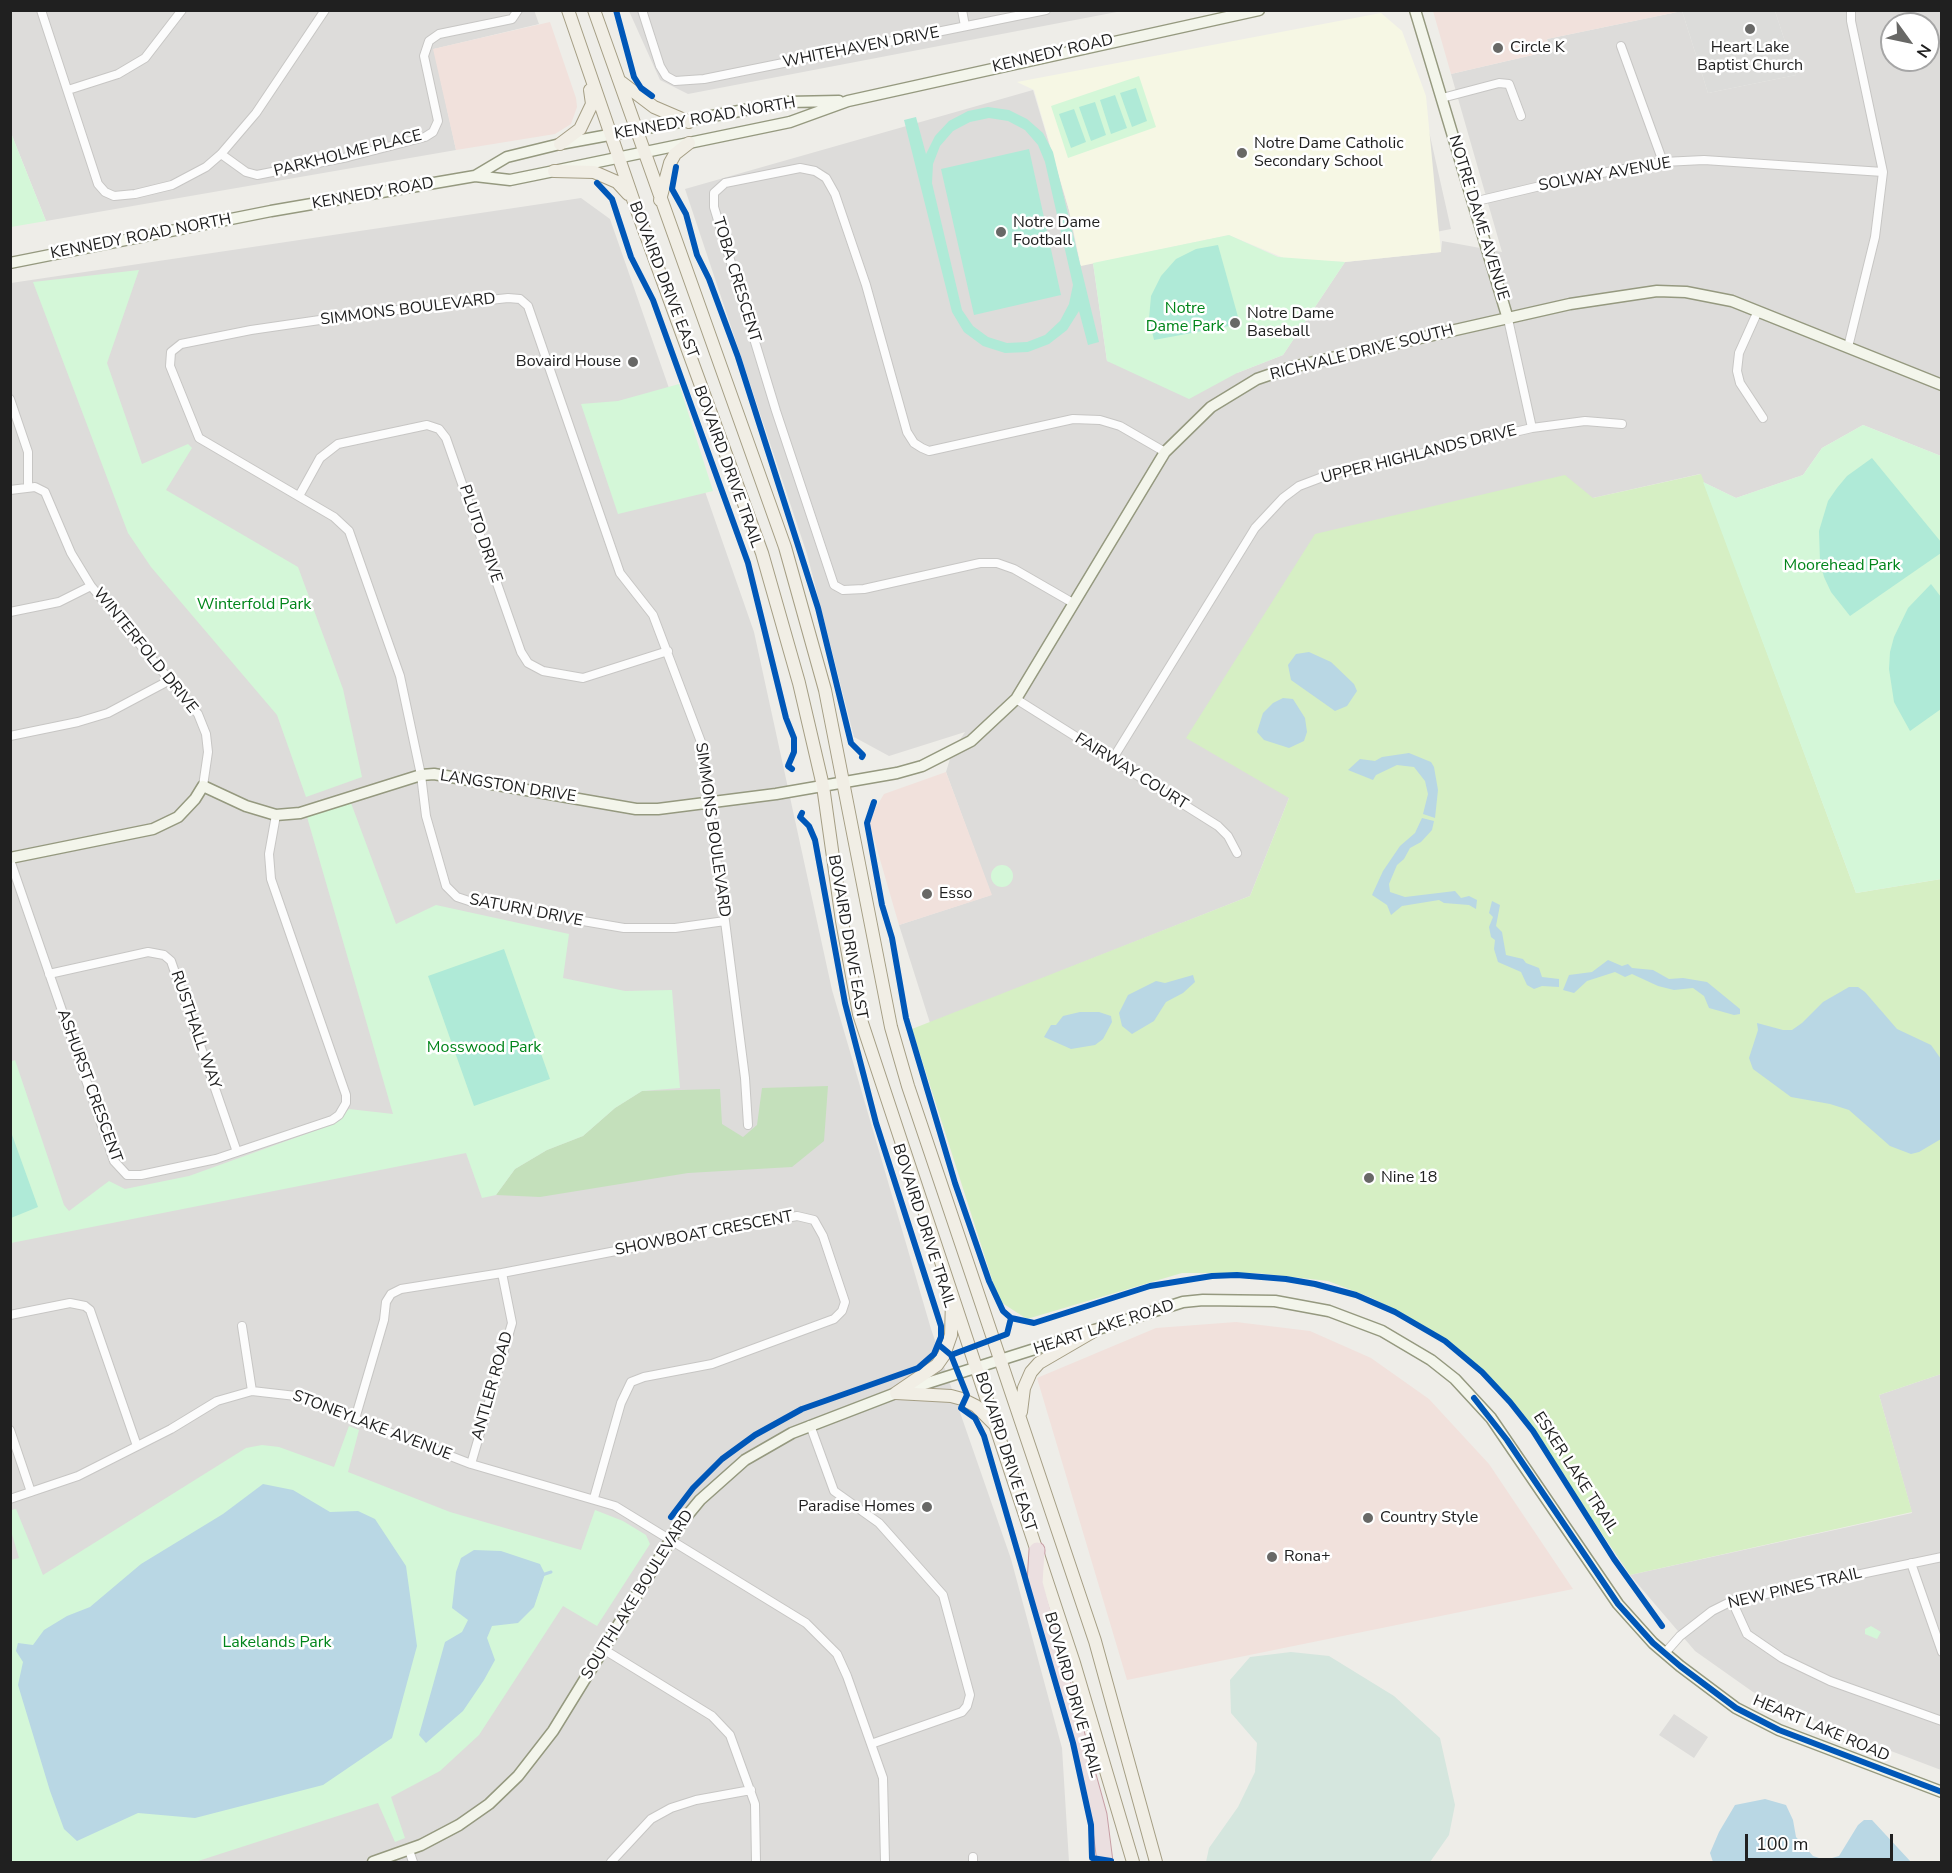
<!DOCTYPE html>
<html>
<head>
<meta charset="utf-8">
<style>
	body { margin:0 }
	#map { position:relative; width:1952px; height:1873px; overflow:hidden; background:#eeede8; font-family:"Nunito Sans",sans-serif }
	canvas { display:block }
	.frame { position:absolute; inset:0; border:12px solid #202020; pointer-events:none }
	.north { position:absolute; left:1880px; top:12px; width:60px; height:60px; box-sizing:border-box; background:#fff; border:2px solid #a6a6a6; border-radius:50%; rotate:123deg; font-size:16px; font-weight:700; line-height:24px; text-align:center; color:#202020 }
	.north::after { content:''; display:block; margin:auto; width:21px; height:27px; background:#686866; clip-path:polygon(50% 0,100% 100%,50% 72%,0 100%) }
	.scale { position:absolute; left:1745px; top:1834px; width:148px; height:27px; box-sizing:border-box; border:3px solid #202020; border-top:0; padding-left:8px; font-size:18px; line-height:21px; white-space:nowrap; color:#202020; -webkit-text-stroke:4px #fff; paint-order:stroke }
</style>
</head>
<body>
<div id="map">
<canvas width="1952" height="1873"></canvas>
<div class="frame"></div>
<div class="north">N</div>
<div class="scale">100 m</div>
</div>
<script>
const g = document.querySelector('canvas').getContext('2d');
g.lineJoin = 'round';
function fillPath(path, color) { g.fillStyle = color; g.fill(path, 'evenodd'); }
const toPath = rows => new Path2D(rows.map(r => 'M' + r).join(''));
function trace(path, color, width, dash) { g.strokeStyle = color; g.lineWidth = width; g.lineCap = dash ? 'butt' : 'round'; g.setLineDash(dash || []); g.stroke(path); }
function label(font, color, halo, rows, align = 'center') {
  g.font = font + ' "Nunito Sans",sans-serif'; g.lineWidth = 5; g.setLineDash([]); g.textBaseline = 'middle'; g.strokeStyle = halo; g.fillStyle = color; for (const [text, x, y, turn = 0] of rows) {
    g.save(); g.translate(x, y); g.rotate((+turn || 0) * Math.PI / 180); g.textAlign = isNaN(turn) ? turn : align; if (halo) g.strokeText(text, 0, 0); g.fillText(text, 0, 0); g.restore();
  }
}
fillPath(toPath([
	[534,10,539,24,434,49,456,150,46,221,11,133,11,11],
	[629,11,1122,11,688,94,660,80],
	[1682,11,1708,93,1796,75,1775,11,1941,11,1941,456,1863,425,1822,448,1803,475,1736,498,1703,482,1700,474,1593,498,1289,798,1250,896,930,1023,899,925,991,895,946,772,952,752,965,732,889,756,854,737,807,554,685,189,1033,90,1069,210,1080,265,1093,263,1107,361,1237,373,1283,355,1345,262,1441,252,1442,241,1502,252,1451,74,1550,51,1547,39],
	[1892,24,1928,24,1928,60,1892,60],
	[1426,118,1451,229,1431,233],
	[581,198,610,219,754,632,832,990,931,1329,1011,1559,1062,1748,1069,1862,11,1862,11,283],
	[1941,1374,1941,1770,1833,1729,1753,1692,1695,1651,1630,1575,1912,1513,1879,1395],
	[1674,1714,1708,1737,1694,1758,1659,1735]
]), '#dddcda');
fillPath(toPath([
	[1433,11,1682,11,1547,39,1550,51,1451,74],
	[550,22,576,98,577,107,571,124,555,134,456,150,433,49],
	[946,772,992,895,899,925,870,825,872,814,884,794],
	[1236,1322,1310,1331,1371,1358,1429,1399,1489,1464,1573,1589,1127,1680,1037,1378,1156,1328]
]), '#f1e1dc');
fillPath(toPath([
	[1381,13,1402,31,1426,96,1441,252,1345,262,1286,259,1229,235,1081,266,1069,210,1034,90,1017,82]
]), '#f6f7e4');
fillPath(toPath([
	[1682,11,1775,11,1796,75,1708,93]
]), '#dcdcda');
fillPath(toPath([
	[1701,474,1856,893,1941,879,1941,1374,1879,1395,1912,1512,1630,1575,1532,1430,1474,1365,1419,1323,1372,1298,1328,1281,1257,1273,1182,1273,1027,1319,999,1301,912,1029,1250,896,1289,798,1186,738,1315,534,1565,475,1593,498]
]), '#d6efc4');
fillPath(toPath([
	[828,1086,824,1141,792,1167,688,1173,540,1197,496,1195,515,1169,547,1150,583,1136,615,1108,642,1091,720,1089,722,1124,743,1137,757,1125,762,1088]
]), '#c4e0bb');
fillPath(toPath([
	[1291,1652,1329,1656,1394,1696,1440,1738,1455,1805,1449,1835,1430,1862,1206,1862,1209,1848,1238,1807,1255,1772,1257,1743,1231,1713,1230,1680,1250,1657]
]), '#d5e6de');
fillPath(toPath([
	[1139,76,1156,127,1068,158,1051,106],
	[11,133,46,221,11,227],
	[1229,235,1278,257,1345,262,1283,355,1237,373,1189,399,1107,361,1093,263],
	[139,270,107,363,142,464,188,444,192,448,166,490,298,567,343,689,362,777,306,797,277,715,151,567,128,533,33,282],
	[679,384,713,491,618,514,581,404,618,401],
	[1863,425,1941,456,1941,879,1856,893,1703,482,1736,498,1803,475,1822,448],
	[351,803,396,924,436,905,569,934,563,978,625,991,672,990,680,1088,642,1091,615,1108,583,1136,547,1150,515,1169,496,1195,482,1198,466,1153,11,1243,10,1062,15,1060,64,1205,69,1211,109,1181,125,1189,189,1176,331,1125,349,1109,393,1114,307,817],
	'991 876a11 11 0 1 1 22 0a11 11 0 1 1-22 0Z',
	[349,1426,359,1430,348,1472,450,1512,581,1550,595,1510,623,1521,646,1535,650,1544,597,1626,563,1606,479,1735,440,1771,391,1797,405,1838,395,1842,378,1803,195,1862,11,1862,10,1560,19,1558,11,1531,11,1510,16,1509,43,1575,246,1448,262,1445,279,1447,334,1467],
	[1871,1626,1881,1632,1877,1639,1865,1634,1865,1629]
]), '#d4f7d8');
fillPath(toPath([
	[1136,88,1147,121,1132,127,1120,93],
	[1115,95,1127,128,1111,134,1100,100],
	[1095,102,1106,135,1091,141,1079,107],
	[988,107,1009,110,1027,119,1043,133,1053,152,1099,342,1088,345,1079,311,1067,330,1049,344,1028,352,1005,353,983,346,964,332,952,312,904,120,916,117,926,154,935,136,949,121,968,111],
	[989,118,1008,121,1025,130,1038,145,1045,162,1073,285,1069,304,1060,321,1045,335,1027,342,1007,343,988,337,973,326,962,310,932,183,933,164,940,146,953,131,970,122],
	[1074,109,1086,142,1071,148,1059,114],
	[1029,149,1061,295,974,315,941,169],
	[1218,245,1240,324,1154,340,1149,319,1151,296,1161,276,1176,259,1196,249],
	[1872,458,1941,542,1941,553,1850,616,1831,592,1824,577,1820,562,1819,531,1828,501,1837,488,1847,476],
	[1931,584,1941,597,1941,709,1910,731,1894,702,1889,669,1890,652,1894,637,1908,608],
	[504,949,550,1079,474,1106,428,976],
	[11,1132,38,1207,11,1218,10,1218]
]), '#afead7');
fillPath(toPath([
	[1309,652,1331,662,1354,684,1357,691,1347,706,1335,711,1291,680,1288,665,1296,654],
	[1283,698,1293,699,1305,718,1307,732,1304,741,1289,748,1264,740,1257,732,1263,713,1273,703],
	[1409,753,1431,762,1434,767,1438,790,1435,818,1423,814,1428,794,1425,781,1414,767,1397,765,1376,775,1373,780,1348,770,1360,759,1375,761,1382,757],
	[1422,818,1434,821,1432,830,1421,842,1410,848,1404,859,1397,865,1389,884,1390,892,1405,897,1455,891,1461,898,1469,896,1477,900,1476,909,1469,905,1444,903,1439,900,1402,906,1391,915,1387,905,1372,895,1383,871,1400,846,1415,833],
	[1492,901,1500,905,1496,926,1502,932,1506,955,1523,959,1526,963,1539,968,1542,977,1559,979,1559,987,1542,986,1534,989,1527,985,1521,972,1498,962,1494,949,1495,940,1491,937,1489,927,1493,917,1489,913],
	[1608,960,1622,966,1628,964,1632,968,1653,970,1669,979,1683,978,1707,982,1740,1009,1740,1014,1734,1015,1709,1008,1704,996,1693,988,1674,990,1658,986,1632,974,1625,977,1615,972,1587,981,1574,993,1563,990,1569,975,1592,972],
	[1193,975,1195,982,1183,993,1166,1002,1154,1021,1132,1034,1122,1026,1119,1013,1128,995,1156,981,1165,983],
	[1849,987,1858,987,1865,992,1897,1029,1931,1045,1941,1059,1941,1139,1919,1152,1911,1154,1890,1146,1849,1110,1830,1104,1791,1097,1753,1069,1749,1058,1758,1030,1757,1023,1783,1030,1792,1030,1802,1023,1823,1002],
	[1080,1012,1099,1012,1111,1016,1112,1022,1103,1039,1095,1045,1071,1049,1044,1037,1051,1025,1056,1025,1063,1016],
	[263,1484,293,1490,330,1512,358,1511,375,1519,406,1566,417,1646,392,1738,323,1785,195,1818,138,1813,77,1841,64,1829,50,1791,18,1685,23,1662,16,1651,18,1643,33,1645,44,1630,67,1616,90,1607,141,1564,223,1514],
	[474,1550,501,1551,540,1564,545,1574,534,1607,518,1623,492,1626,487,1638,495,1660,484,1680,463,1711,426,1743,419,1735,445,1642,462,1632,468,1620,452,1608,456,1572,461,1558],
	[1765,1799,1786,1805,1793,1820,1796,1837,1813,1856,1825,1860,1839,1856,1858,1825,1864,1820,1872,1820,1911,1862,1713,1862,1710,1853,1719,1832,1735,1805]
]), '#b9d7e4');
trace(toPath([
	[542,1575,551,1572]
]), '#b9d7e4', 3);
const street = toPath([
	[41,10,98,184,105,192,114,196,135,194,172,185,206,167,221,154,256,113,325,10],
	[642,10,660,66,666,76,675,81,704,79,1046,10],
	[962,10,965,26],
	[1621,46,1663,162],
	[68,90,118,74,145,58,182,10],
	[1442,98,1499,83,1509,84,1521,116],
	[221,154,246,172,257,175,348,157,425,137,433,132,438,121,424,56,429,41,439,34,512,19,518,10],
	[1473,202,1574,178,1663,162,1704,160,1883,172],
	[1757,313,1739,353,1737,371,1740,383,1763,418],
	[1508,319,1532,428],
	[1848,347,1875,237,1883,172,1851,21,1851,10],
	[10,399,28,452,28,486],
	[10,490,35,487,45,492,71,553,91,586,198,714,206,734,208,752,203,786],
	[299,496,320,458,338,444,427,425,439,429,446,438,521,652,528,663,543,671,583,678,668,651],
	[1073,603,1014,569,997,563,980,563,864,589,843,590,834,585,776,411,714,207,714,193,725,183,800,168,815,171,826,178,835,194,866,285,907,432,914,443,922,448,929,451,1073,419,1100,420,1120,426,1165,452],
	[10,612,59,602,91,586],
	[1016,699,1218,826,1228,836,1237,853],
	[10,736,78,722,108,713,170,680],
	[1112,760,1255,528,1283,498,1299,486,1328,475,1532,428,1585,421,1622,424],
	[10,860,114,1161,127,1175,141,1175,216,1159,332,1120,339,1115,346,1103,346,1095,271,879,269,854,276,815],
	[725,921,675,928,624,928,472,902,457,897,446,886,426,816,421,775,400,676,349,531,334,517,199,438,170,366,171,352,181,344,251,330,361,314,508,298,520,299,528,306,620,573,653,615,701,742,708,802,725,921,745,1078,748,1125],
	[49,974,148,952,164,955,171,961,237,1152],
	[10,1315,70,1303,85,1306,90,1310,137,1446],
	[242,1326,252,1391],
	[355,1419,384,1320,386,1302,391,1294,401,1289,502,1273,797,1216,814,1220,823,1236,845,1302,842,1311,834,1319,712,1364,644,1377,631,1382,621,1403,594,1498],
	[810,1425,834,1491,879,1523,943,1595,970,1695,967,1706,962,1712,871,1744],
	[10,1430,31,1492],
	[471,1464,512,1323,502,1273],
	[10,1499,78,1476,171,1429,217,1401,252,1391,296,1396,471,1464,615,1506,806,1623,837,1654,847,1676,883,1778,885,1862],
	[1911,1563,1942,1652],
	[1732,1601,1747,1634,1782,1658,1830,1681,1942,1721],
	[603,1649,712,1716,730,1735,755,1804,756,1862],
	[1665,1653,1680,1636,1712,1611,1732,1601,1942,1557],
	[409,1850,413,1862],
	[611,1862,651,1819,671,1808,696,1800,751,1790],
	[973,1862,973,1857]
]);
const secondary = toPath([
	[1415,10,1508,319],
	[475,176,507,157,560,144,788,102,839,101],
	[10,263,271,211,475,176,510,180,554,171,790,122,848,101,1259,10],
	[10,858,153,829,178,817,195,799,203,786,246,806,276,815,300,813,421,775,434,774,636,809,658,809,776,794,897,773,922,766,971,741,1016,699,1165,452,1211,407,1257,379,1292,367,1570,304,1657,291,1686,292,1732,301,1942,385],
	[373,1862,421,1845,459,1825,489,1804,518,1776,553,1731,681,1523,700,1500,745,1460,792,1433,896,1393,1183,1302,1203,1300,1275,1301,1329,1311,1382,1331,1431,1360,1455,1379,1491,1418,1618,1604,1653,1643,1680,1666,1736,1708,1779,1730,1942,1792]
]);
const primary = toPath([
	[568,10,635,205,762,553,799,683,823,786,842,921,859,1014,1074,1663,1133,1862],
	[594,10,785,547,825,690,891,1027,908,1086,1095,1641,1156,1862],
	[621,82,654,107,689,122],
	[560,144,580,129,592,104,590,90],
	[554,171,594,172,617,182,628,194],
	[660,200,670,163,675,154,689,143],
	[896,1393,937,1365,944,1355,951,1335,952,1301],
	[896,1393,951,1396,962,1399,976,1406,995,1425],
	[1021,1412,1024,1388,1031,1372,1039,1363,1094,1331]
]);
const highway = toPath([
	[1037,1550,1035,1583,1099,1815,1105,1862]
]);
trace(street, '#c7c6c4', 10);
trace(secondary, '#95997f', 13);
trace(primary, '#a59e84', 14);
trace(highway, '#c79da4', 17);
trace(street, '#fcfcfc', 8);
trace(secondary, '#f3f5eb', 10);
trace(primary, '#f1eee5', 12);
trace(highway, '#ebdfe0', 15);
trace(toPath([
	[616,10,634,77,641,88,652,96],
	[676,167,672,189,686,214,697,255,709,279,738,357,818,608,851,743,863,755,862,757],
	[597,183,612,199,631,257,653,300,748,563,786,718,794,738,794,752,788,766,792,769],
	[874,802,867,823,882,905,892,938,906,1018,955,1183,989,1281,1003,1311,1011,1318,1034,1323,1150,1286,1212,1276,1237,1275,1286,1279,1315,1284,1356,1295,1395,1312,1445,1341,1482,1372,1510,1402,1533,1431,1614,1559,1662,1626],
	[939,1345,951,1355,967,1395,961,1408,975,1418,984,1436,1073,1743,1091,1825,1092,1858,1111,1861],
	[951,1355,1007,1334,1011,1318],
	[1474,1398,1507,1440,1618,1604,1653,1643,1680,1666,1736,1708,1779,1730,1942,1792],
	[671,1517,693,1488,722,1459,755,1435,802,1409,918,1368,934,1354,941,1337,941,1326,876,1123,845,1003,815,840,809,826,800,817,802,813]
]), '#0057b8', 6);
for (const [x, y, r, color] of [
	[1750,29,6,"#686866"],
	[1498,48,6,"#686866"],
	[1242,153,6,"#686866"],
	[1001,232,6,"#686866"],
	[1235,323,6,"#686866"],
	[633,362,6,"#686866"],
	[927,894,6,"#686866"],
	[1369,1178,6,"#686866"],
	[927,1507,6,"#686866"],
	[1368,1518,6,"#686866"],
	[1272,1557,6,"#686866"]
]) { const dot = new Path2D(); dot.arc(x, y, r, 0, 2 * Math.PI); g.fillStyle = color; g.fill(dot); trace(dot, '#fff', 2); }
label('16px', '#202020', '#fff', [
	["WHITEHAVEN DRIVE",861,48,-11],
	["KENNEDY ROAD",1053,54,-13],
	["KENNEDY ROAD NORTH",705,119,-10],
	["PARKHOLME PLACE",348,154,-14],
	["SOLWAY AVENUE",1605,175,-10],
	["KENNEDY ROAD",373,194,-10],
	["NOTRE DAME AVENUE",1478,218,73],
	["KENNEDY ROAD NORTH",141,237,-11],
	["BOVAIRD DRIVE EAST",663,280,69],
	["TOBA CRESCENT",736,280,73],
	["SIMMONS BOULEVARD",408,310,-7],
	["RICHVALE DRIVE SOUTH",1362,353,-14],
	["UPPER HIGHLANDS DRIVE",1419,455,-14],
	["BOVAIRD DRIVE TRAIL",727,467,70],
	["PLUTO DRIVE",480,534,71],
	["WINTERFOLD DRIVE",145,651,51],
	["FAIRWAY COURT",1131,772,32],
	["LANGSTON DRIVE",508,787,9],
	["SIMMONS BOULEVARD",712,830,82],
	["SATURN DRIVE",526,911,11],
	["BOVAIRD DRIVE EAST",847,937,80],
	["RUSTHALL WAY",195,1030,71],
	["ASHURST CRESCENT",89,1086,70],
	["BOVAIRD DRIVE TRAIL",923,1226,72],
	["SHOWBOAT CRESCENT",704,1234,-11],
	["HEART LAKE ROAD",1104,1328,-18],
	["ANTLER ROAD",493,1386,-74],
	["STONEYLAKE AVENUE",372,1426,21],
	["BOVAIRD DRIVE EAST",1005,1452,72],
	["ESKER LAKE TRAIL",1575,1473,57],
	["NEW PINES TRAIL",1795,1589,-13],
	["SOUTHLAKE BOULEVARD",638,1595,-58],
	["BOVAIRD DRIVE TRAIL",1072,1695,74],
	["HEART LAKE ROAD",1821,1729,23]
]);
label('16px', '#202020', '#fff', [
	["Circle K",1510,48],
	["Heart Lake",1750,48,"center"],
	["Baptist Church",1750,66,"center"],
	["Notre Dame Catholic",1254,144],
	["Secondary School",1254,162],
	["Notre Dame",1013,223],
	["Football",1013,241],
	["Notre Dame",1247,314],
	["Baseball",1247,332],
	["Bovaird House",621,362,"right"],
	["Esso",939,894],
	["Nine 18",1381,1178],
	["Paradise Homes",915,1507,"right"],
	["Country Style",1380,1518],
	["Rona+",1284,1557]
], 'left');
label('16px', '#01851a', '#fff', [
	["Notre",1185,309],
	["Dame Park",1185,327],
	["Moorehead Park",1842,566],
	["Winterfold Park",254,605],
	["Mosswood Park",484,1048],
	["Lakelands Park",277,1643]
]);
</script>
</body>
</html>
